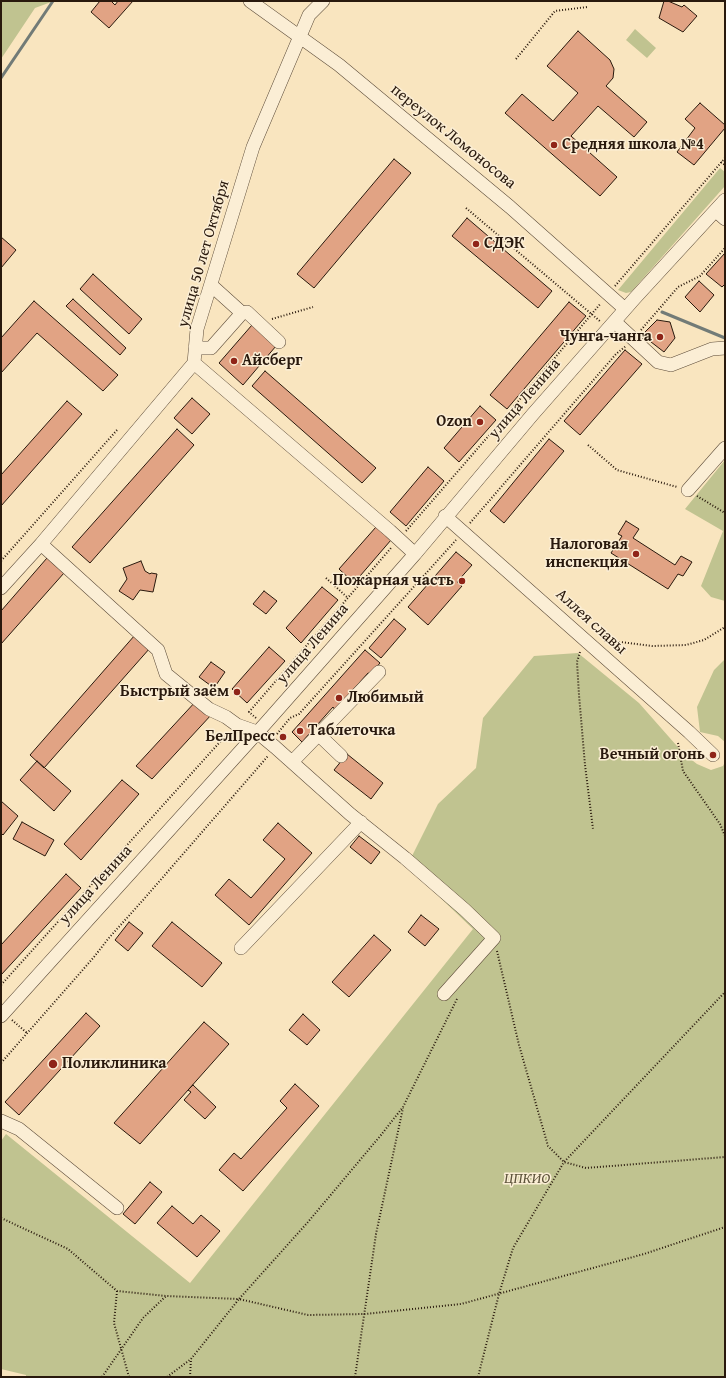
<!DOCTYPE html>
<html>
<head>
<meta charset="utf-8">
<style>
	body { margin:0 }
	#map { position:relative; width:726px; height:1378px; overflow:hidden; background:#f9e5bf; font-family:"Gentium Book Plus",serif }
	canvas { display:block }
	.frame { position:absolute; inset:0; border:2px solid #29190d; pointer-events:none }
</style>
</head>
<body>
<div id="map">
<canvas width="726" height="1378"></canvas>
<div class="frame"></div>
</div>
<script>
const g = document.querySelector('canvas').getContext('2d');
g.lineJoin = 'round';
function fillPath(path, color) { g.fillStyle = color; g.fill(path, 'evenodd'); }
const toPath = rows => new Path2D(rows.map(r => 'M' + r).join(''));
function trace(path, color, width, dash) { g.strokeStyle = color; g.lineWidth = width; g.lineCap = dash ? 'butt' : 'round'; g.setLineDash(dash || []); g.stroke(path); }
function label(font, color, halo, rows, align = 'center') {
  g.font = font + ' "Gentium Book Plus",serif'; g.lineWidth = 3; g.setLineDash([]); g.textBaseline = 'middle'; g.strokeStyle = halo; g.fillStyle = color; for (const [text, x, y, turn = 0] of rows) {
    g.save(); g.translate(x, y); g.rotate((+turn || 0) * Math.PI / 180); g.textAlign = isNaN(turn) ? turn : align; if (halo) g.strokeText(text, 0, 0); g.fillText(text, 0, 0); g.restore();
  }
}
fillPath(toPath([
	[1,1,54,1,35,8,1,59],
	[635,29,656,48,647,58,626,40],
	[720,168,725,172,725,186,631,292,626,293,618,290],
	[725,460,725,601,711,597,701,586,723,531,685,509],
	[578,653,639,703,684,754,697,764,711,770,723,766,725,762,725,1377,26,1377,26,1375,1,1369,1,1141,6,1134,190,1283,473,929,407,866,438,804,476,768,483,718,534,656],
	[725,659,725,742,718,736,700,732,697,707,714,670]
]), '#c0c390');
trace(toPath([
	[1,78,53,1],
	[662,312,725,338]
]), '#727b77', 3);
const building = toPath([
	[100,1,111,1,115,5,118,1,133,1,109,28,91,12,100,1],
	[664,1,668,1,682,7,684,5,697,16,683,32,659,18,664,1],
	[578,31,610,60,614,69,613,78,606,86,647,122,634,137,598,106,571,136,617,177,600,196,505,113,522,94,553,121,578,93,547,66,578,31],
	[700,103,725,125,725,128,694,165,677,152,695,128,685,119,700,103],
	[394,159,411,173,314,288,297,274,394,159],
	[467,218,552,291,538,308,452,236,467,218],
	[1,237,16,250,1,268,1,237],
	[725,253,725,284,722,287,706,274,725,253],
	[93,274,142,319,129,334,80,289,93,274],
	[699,281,714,295,700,312,685,297,699,281],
	[73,299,126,348,120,355,66,306,73,299],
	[34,301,118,375,103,391,37,333,1,373,1,338,34,301],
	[569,302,586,316,507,409,490,395,569,302],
	[657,320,670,322,675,338,664,352,642,335,657,320],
	[252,325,276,346,243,385,219,363,252,325],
	[625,350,642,364,580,435,564,421,625,350],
	[265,371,376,468,362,483,252,386,265,371],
	[192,398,210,414,192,434,174,418,192,398],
	[67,401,82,414,1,506,1,475,67,401],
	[480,406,496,420,459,462,444,448,480,406],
	[177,429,194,445,90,563,72,547,177,429],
	[549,439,564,451,504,523,490,511,549,439],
	[428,467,444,481,406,526,390,512,428,467],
	[626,521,639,529,633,538,675,565,681,556,692,562,683,576,678,574,668,589,611,553,622,536,618,534,626,521],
	[376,527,391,540,354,583,339,569,376,527],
	[456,552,472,565,457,582,462,586,428,625,408,607,456,552],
	[47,558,64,573,1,644,1,611,47,558],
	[141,561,145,571,150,574,151,573,157,574,153,592,140,590,133,600,119,591,127,579,123,568,141,561],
	[322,587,338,600,301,643,286,628,322,587],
	[264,591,277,601,266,614,253,604,264,591],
	[394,619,406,629,381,658,369,648,394,619],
	[135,635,150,648,44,768,30,755,135,635],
	[269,647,285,661,247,703,232,689,269,647],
	[365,650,380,663,371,674,368,673,335,710,333,707,302,742,292,732,365,650],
	[211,662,225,672,214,688,199,677,211,662],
	[197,700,212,714,152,779,136,766,197,700],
	[347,754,383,783,371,799,334,770,347,754],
	[37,761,71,791,54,811,20,780,37,761],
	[122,780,139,794,81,860,64,844,122,780],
	[1,801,18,816,3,835,1,833,1,801],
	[22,822,54,840,45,856,13,839,22,822],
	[278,823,312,853,249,925,215,895,229,879,251,898,285,859,263,840,278,823],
	[359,836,380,852,371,864,350,847,359,836],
	[66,874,81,888,1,975,1,945,66,874],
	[421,915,439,929,425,946,408,932,421,915],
	[129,922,143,933,128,951,115,940,129,922],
	[172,922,222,963,202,987,152,946,172,922],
	[374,935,391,950,349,997,332,982,374,935],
	[86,1013,100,1026,19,1115,5,1102,86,1013],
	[303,1014,320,1030,307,1045,289,1030,303,1014],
	[204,1022,229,1044,140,1144,114,1123,204,1022],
	[295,1084,319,1106,243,1191,219,1170,234,1153,241,1159,287,1108,280,1101,295,1084],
	[193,1085,216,1107,205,1119,184,1100,191,1092,188,1090,193,1085],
	[150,1182,162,1192,135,1224,123,1214,150,1182],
	[172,1206,193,1224,201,1215,220,1231,197,1257,157,1223,172,1206]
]);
fillPath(building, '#e1a384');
trace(building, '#29190d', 1);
const minor = toPath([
	[250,1,339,65,510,207,625,309],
	[716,211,725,219],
	[211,285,242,313],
	[615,322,658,362,671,365,712,349,725,348],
	[195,348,211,348,242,313,247,312,279,342],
	[194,363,390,531,415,554],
	[688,490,725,448],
	[445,516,689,732,713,755],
	[41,544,158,650,166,674,209,709,226,717,237,725,257,732,275,747,350,814,405,858,465,910,494,938,444,994],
	[1,588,41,544,194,363,197,329,253,147,309,15,323,1],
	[319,735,341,756],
	[292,762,379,672],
	[241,948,361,822],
	[1,1016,265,724,415,554,533,414,635,298,725,200],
	[1,1121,19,1129,117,1208]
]);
trace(minor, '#5d4c3a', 14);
trace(toPath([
	[516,59,555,11,587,7],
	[721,162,725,165],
	[466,208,601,322],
	[615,286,725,158],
	[272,319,313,307],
	[641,330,678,287,700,276,725,248],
	[588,445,617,470,677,487],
	[697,496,725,513],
	[470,523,616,354,626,346],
	[406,531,505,417,601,303],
	[1,561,117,430],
	[326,578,348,598],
	[604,641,621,642,652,646,686,645,704,640,725,627],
	[580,652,577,662,579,695,585,765,593,829],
	[256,718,249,712,391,548],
	[277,734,290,718,299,714,456,540],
	[678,743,683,771,720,824,725,836],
	[497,951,519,1045,548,1146,564,1162,586,1168,725,1157],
	[1,985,228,733],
	[12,1020,27,1033],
	[1,1063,94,957,108,939,144,899,268,756],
	[1,1218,68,1249,117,1291,166,1296,239,1299,308,1222,381,1135,403,1107,457,999],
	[117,1291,114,1323,129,1377],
	[102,1377,143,1318,166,1296],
	[167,1377,191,1359,239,1299,308,1315,365,1314,461,1304,644,1254,725,1227],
	[190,1377,191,1359],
	[355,1377,376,1234,403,1108],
	[478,1377,499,1294,513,1248,564,1162,725,992]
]), '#29190d', 2, [1, 2]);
trace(minor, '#fbeed5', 13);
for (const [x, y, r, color] of [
	[554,145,4,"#8f2418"],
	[476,244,4,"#8f2418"],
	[660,337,4,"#8f2418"],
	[234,361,4,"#8f2418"],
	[480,422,4,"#8f2418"],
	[636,554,4,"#8f2418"],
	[462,581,4,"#8f2418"],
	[237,692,4,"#8f2418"],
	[339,698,4,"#8f2418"],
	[300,731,4,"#8f2418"],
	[283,737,4,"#8f2418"],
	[713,755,4,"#8f2418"],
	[53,1064,5,"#8f2418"]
]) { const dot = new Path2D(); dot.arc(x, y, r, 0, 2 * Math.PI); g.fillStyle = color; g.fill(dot); trace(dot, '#fbeed5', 1.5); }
label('16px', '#29190d', '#fbeed5', [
	["переулок Ломоносова",453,137,39],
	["улица 50 лет Октября",204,254,-74],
	["улица Ленина",525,399,-49],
	["Аллея славы",591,622,42],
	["улица Ленина",313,644,-49],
	["улица Ленина",96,885,-48]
]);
label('bold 16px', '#29190d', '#fbeed5', [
	["Средняя школа №4",562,145,"left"],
	["СДЭК",484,244,"left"],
	["Чунга-чанга",652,337],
	["Айсберг",242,361,"left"],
	["Ozon",472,422],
	["Налоговая",628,545],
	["инспекция",628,563],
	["Пожарная часть",454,581],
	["Быстрый заём",229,692],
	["Любимый",347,698,"left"],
	["Таблеточка",308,731,"left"],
	["БелПресс",275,737],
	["Вечный огонь",705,755],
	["Поликлиника",62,1064,"left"]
], 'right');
label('italic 16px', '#5e543b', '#fbeed5', [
	["ЦПКИО",527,1179]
]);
</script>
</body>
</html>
